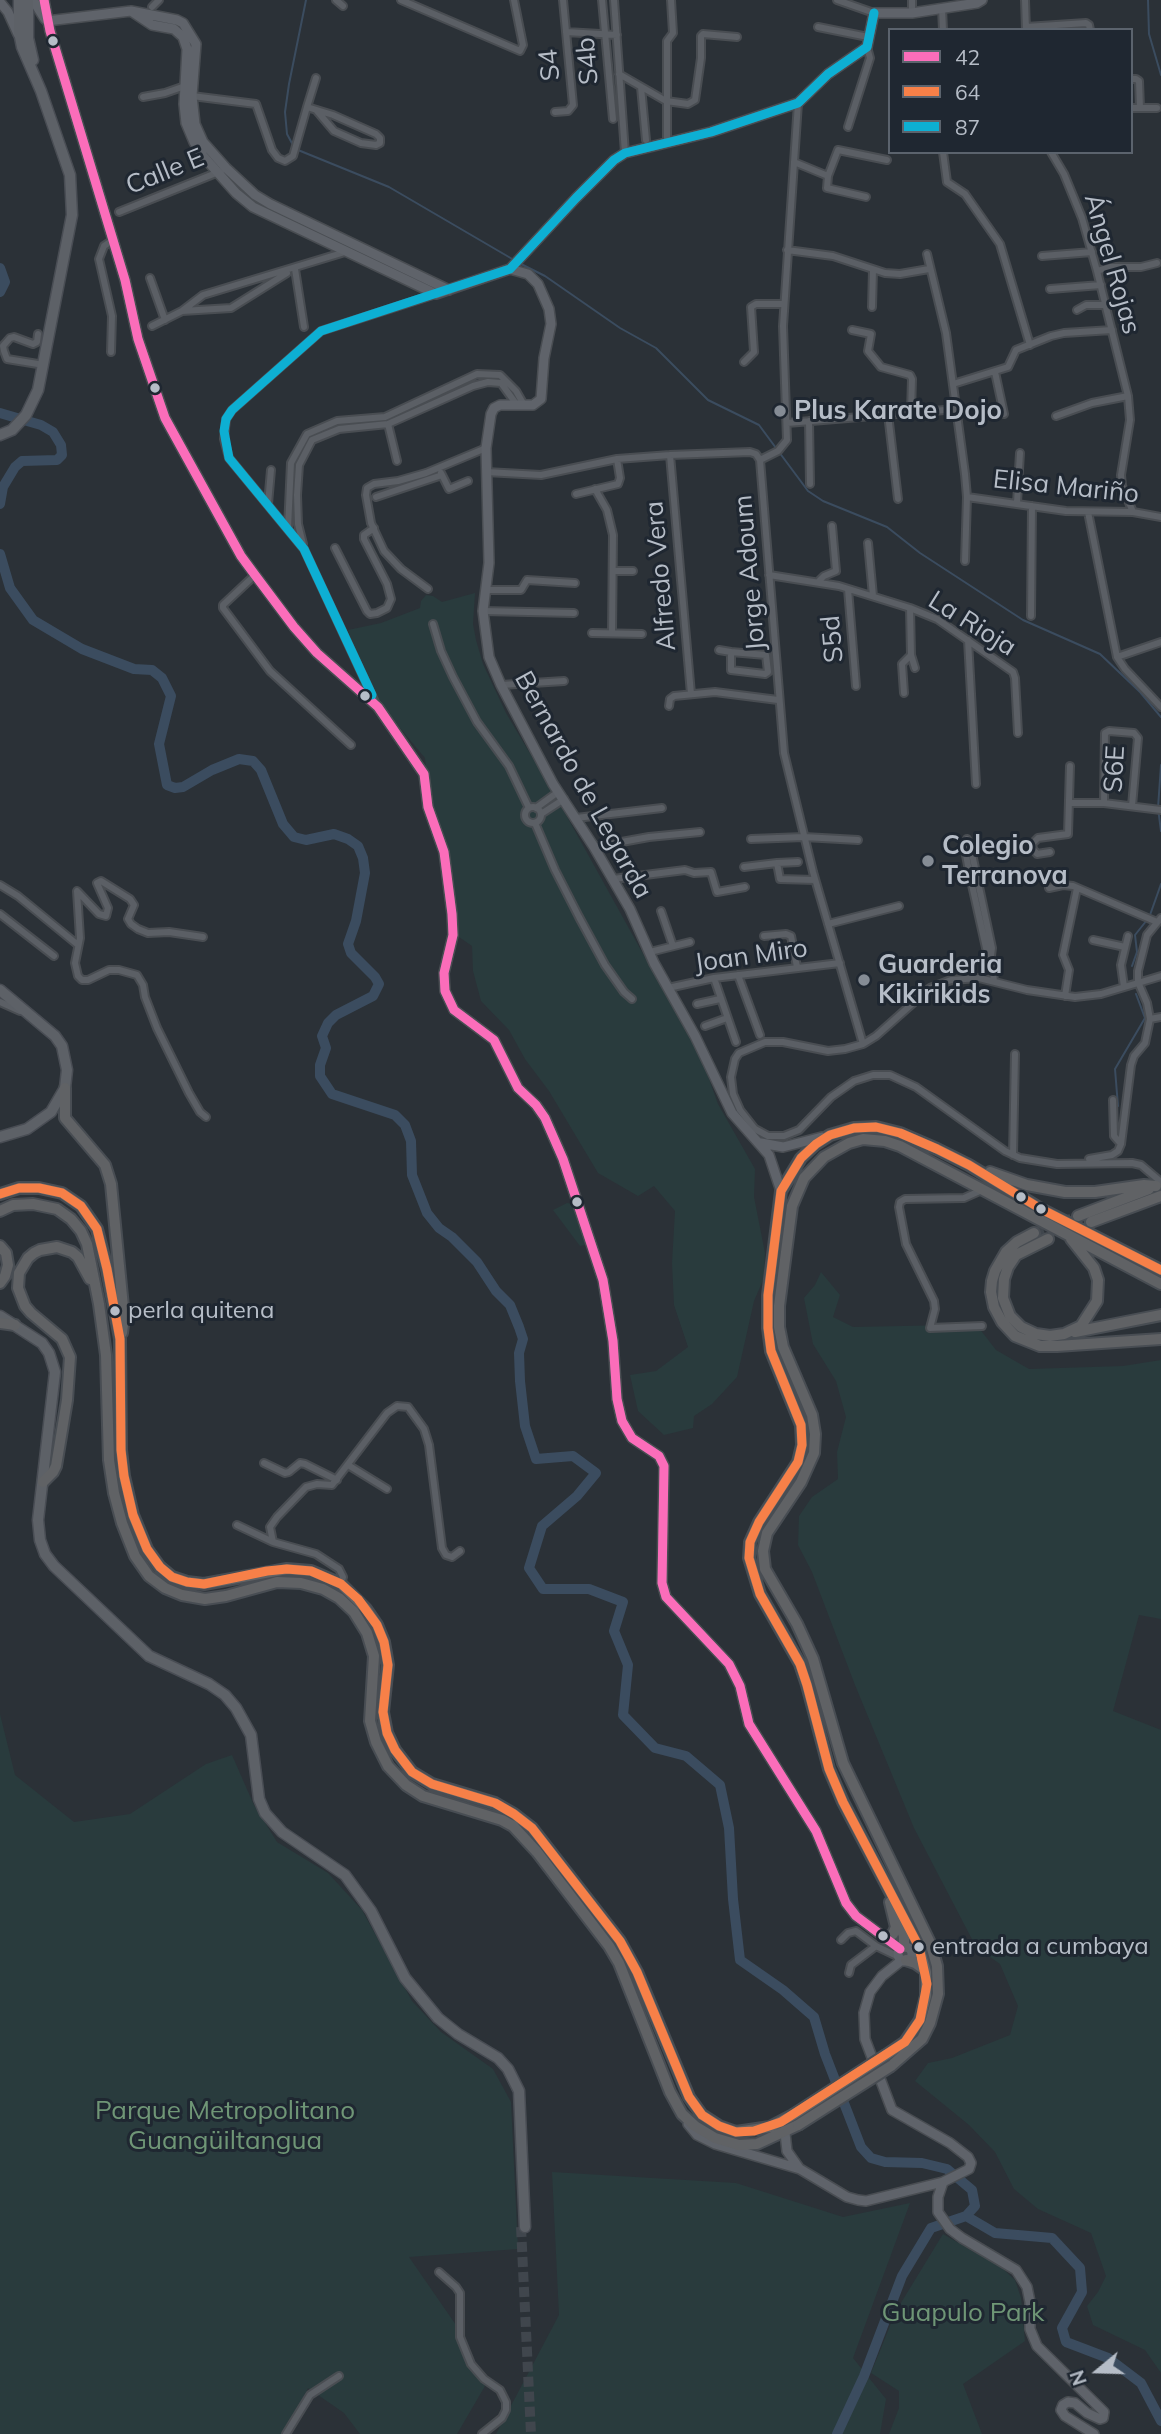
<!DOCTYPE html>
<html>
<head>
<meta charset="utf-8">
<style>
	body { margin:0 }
	#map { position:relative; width:1161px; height:2434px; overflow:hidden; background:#2b3137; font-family:Mulish,sans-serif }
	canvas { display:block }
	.legend { position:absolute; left:888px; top:28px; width:245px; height:126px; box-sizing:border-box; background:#1f2731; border:2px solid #5b636d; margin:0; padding:9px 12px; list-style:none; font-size:21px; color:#b6bdc7 }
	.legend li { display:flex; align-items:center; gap:14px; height:35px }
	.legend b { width:35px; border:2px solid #5b636d }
	.north { position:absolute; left:1063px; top:2336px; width:70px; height:70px; -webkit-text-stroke:5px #1f2731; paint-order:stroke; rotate:251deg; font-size:19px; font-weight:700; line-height:28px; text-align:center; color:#b6bdc7 }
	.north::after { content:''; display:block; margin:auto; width:24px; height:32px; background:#b6bdc7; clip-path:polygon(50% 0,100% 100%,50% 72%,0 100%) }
</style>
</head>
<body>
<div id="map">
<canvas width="1161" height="2434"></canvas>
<ul class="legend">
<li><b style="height:9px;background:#fb6dba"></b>42</li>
<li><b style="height:9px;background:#f78048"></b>64</li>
<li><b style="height:9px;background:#0dafd3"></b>87</li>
</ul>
<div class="north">N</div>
</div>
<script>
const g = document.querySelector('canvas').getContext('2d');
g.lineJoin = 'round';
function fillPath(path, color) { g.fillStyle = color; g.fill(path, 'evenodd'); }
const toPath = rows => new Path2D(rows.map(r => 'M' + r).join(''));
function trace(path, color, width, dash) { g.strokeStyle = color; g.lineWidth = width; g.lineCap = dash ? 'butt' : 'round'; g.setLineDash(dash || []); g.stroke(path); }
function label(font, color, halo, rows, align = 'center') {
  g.font = font + ' Mulish,sans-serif'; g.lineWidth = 6; g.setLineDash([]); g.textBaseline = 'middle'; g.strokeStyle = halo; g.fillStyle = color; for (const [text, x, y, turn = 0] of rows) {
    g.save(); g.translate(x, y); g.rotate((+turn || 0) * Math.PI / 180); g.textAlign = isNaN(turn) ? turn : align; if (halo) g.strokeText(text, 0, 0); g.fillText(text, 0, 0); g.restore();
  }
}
fillPath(toPath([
	[475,593,473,624,476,640,483,664,506,713,560,804,703,1062,718,1104,755,1169,754,1197,765,1253,764,1278,754,1301,737,1377,712,1404,694,1416,693,1428,664,1435,638,1411,630,1375,656,1371,688,1347,674,1305,672,1263,675,1211,654,1186,638,1196,598,1173,549,1091,525,1059,509,1030,481,1001,473,971,472,946,459,937,452,884,429,804,425,758,380,704,352,644,348,630,381,623,420,608,421,601,426,595,433,596,442,602],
	[567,1203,573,1204,586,1245,580,1246,553,1210],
	[821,1272,840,1295,833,1317,853,1327,951,1325,979,1328,996,1350,1029,1369,1123,1366,1161,1360,1161,1619,1139,1615,1113,1711,1161,1730,1161,2373,1145,2350,1093,2325,1087,2306,1098,2292,1106,2276,1091,2233,1038,2209,1014,2189,995,2152,969,2125,915,2081,928,2063,952,2058,1010,2035,1018,2006,1000,1964,976,1947,914,1828,855,1685,812,1572,798,1545,799,1516,812,1497,838,1479,837,1452,846,1417,836,1381,813,1344,804,1298,815,1285],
	[0,1714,15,1775,74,1822,130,1814,206,1764,232,1755,253,1803,277,1842,328,1873,362,1910,412,2001,441,2032,493,2069,511,2102,518,2249,409,2257,456,2325,485,2386,457,2434,360,2434,344,2413,308,2388,284,2434,0,2434],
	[552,2172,736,2183,843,2217,910,2203,853,2358,886,2399,880,2434,496,2434,559,2315],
	[943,2234,1002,2268,1015,2280,1021,2298,1025,2341,963,2384,982,2434,889,2434,899,2408,899,2391,871,2373,896,2311]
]), '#293b3d');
trace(toPath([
	[1148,0,1149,34,1161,75],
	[294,147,287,134,285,112,289,84,306,0],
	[298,150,389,187,514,260],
	[519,263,545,276,620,328,656,348,708,400,759,425,776,448],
	[779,452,808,491,823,501,887,527,920,553,1023,620,1100,654,1140,692,1161,717],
	[1161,765,1158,808,1161,831],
	[1150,915,1161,884],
	[1132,966,1137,952,1135,935,1147,920],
	[1118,1106,1115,1069,1145,1018,1136,994]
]), '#3b4c5f', 2);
trace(toPath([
	[0,268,5,282,0,292],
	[0,413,41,425,53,432,61,445,62,455,57,460,22,461,15,467,3,487,0,504],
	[0,554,10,588,33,620,82,649,134,669,152,670,162,678,171,696,159,744,167,785,175,788,183,787,212,770,239,759,253,761,261,770,283,824,294,837,306,840,334,834,348,839,358,846,363,858,365,873,356,921,348,944,351,953,375,977,379,984,373,996,336,1015,328,1023,322,1036,326,1048,320,1065,320,1076,332,1094,395,1115,405,1125,411,1141,412,1175,427,1213,439,1228,452,1237,477,1262,496,1291,510,1305,519,1327,523,1339,519,1353,520,1381,525,1426,536,1459,573,1456,596,1473,577,1496,542,1526,529,1568,543,1589,589,1589,623,1602,614,1631,628,1665,623,1715,655,1748,686,1756,720,1785,729,1828,733,1899,740,1960,783,1990,814,2017,825,2054,861,2147,871,2158,885,2162,922,2163,947,2169,972,2190,975,2206,966,2216,995,2233,1052,2238,1080,2268,1082,2292,1062,2328,1066,2342,1108,2358,1141,2383,1161,2421],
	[837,2434,864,2376,902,2276,931,2228,966,2216]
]), '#3b4c5f', 10);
trace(toPath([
	[521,2227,531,2434]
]), '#40464d', 10, [10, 5]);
trace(toPath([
	[1034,1233,1078,1216]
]), '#40464d', 10, [10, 5]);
const street = toPath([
	[336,0,343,6],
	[401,0,520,51,523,45,514,0],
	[602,0,613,119],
	[614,0,625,153],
	[837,0,874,13],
	[1025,0,1026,30],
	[152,7,159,0],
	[942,8,943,30],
	[912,13,912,0],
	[818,27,868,37],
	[1026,27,1086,23,1089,25,1090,30],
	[566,32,617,35],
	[619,74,666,101,688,104,695,100,701,58,701,36,703,34,737,37],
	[1131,79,1136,79,1139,81,1140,108],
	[641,87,646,140],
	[192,96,256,104,272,150,278,158,285,161,293,156,307,107,333,115,376,134,380,138,380,143,376,145,361,143,334,131,317,111],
	[143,97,165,93,185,86],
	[307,107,316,78],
	[1131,108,1157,108],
	[555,112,568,111,573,105,563,0],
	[848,127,870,58,867,47],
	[667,142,667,41,673,33,671,0],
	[943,152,947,182,965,194,1000,244,1030,345],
	[1051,152,1064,174,1082,218,1097,271,1128,396,1130,420,1121,475,1122,486,1133,512],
	[794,162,828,176],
	[866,197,827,188,828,176,838,150,887,160],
	[119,212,221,171],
	[787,250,833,256,885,273,900,274,929,269],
	[927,254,946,333,965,474,967,497,965,561],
	[1042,256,1092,252],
	[295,269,304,327],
	[1097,271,1110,267,1141,267,1157,263],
	[150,278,165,320],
	[1050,289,1101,285],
	[872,307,873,270],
	[1077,310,1086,305,1106,305],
	[182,311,231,308,287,273],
	[152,326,182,311,203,295,345,252],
	[852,330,871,334,868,351,881,367,910,375,912,379,911,412],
	[38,334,37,342,33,344,14,337,10,338,3,346,4,351,7,359,44,365],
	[111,352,112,316,99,259,104,246,113,240],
	[744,362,754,352,751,307,756,304,784,304],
	[995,372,1004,414],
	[953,384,1008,367,1016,350,1051,336,1064,333,1112,330],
	[888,414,898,499],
	[1056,416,1092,403,1128,396],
	[809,421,810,484],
	[787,423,957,409],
	[388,424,397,461],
	[670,455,691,694],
	[760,460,784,753,813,872,863,1044],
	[760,460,778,451,787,440,783,326,798,103],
	[486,472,541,475,617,459,670,455,750,452,756,454,760,460],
	[441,473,449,489,468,481],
	[595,489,607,510,613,535,612,633],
	[576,494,618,484,620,478,617,459],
	[376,497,442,475],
	[967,497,1066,511,1133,512,1161,517],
	[1017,503,1020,453],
	[268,504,271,470],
	[1088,512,1117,657,1125,669,1161,707],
	[288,528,291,463,307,434,337,421,385,417,477,374,500,375,516,391,524,405],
	[868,543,873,596],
	[303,544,298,524,297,495,299,465,312,440,339,429,388,424,473,386,488,382,501,383,517,405],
	[335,548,367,611,370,614,377,613,387,608,391,599,387,584,364,539,364,535,374,528],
	[613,571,633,571],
	[255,575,223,605,223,608,270,671,351,745],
	[769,575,839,586,910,608,937,619,1013,672,1015,678,1018,733],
	[819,581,824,576,836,571,832,526],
	[428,589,401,569,384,551,371,523,366,495,367,488,374,484,398,481,426,473,486,448],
	[848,589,856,686],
	[485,590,521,590,527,580,575,583],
	[910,608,911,655,915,668],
	[483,611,574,613],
	[1031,616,1032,506],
	[433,624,441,651,453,677,477,722,509,766,529,808],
	[592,633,642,634],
	[968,640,976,784],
	[719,650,731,652],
	[731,652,766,655,768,672,765,674,731,670,731,652],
	[1117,657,1161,642],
	[501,685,564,681],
	[904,693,902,664,911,655],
	[375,702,304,549,229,458,224,439,226,419,232,410,321,331,436,294],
	[669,706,670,699,674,696,715,692,778,700],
	[1069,803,1104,803,1161,810],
	[1104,803,1105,733,1109,731,1134,733,1138,738,1132,806],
	'525 815a8 8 0 1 1 16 0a8 8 0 1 1-16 0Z',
	[536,808,558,792],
	[541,814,564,799],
	[576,818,662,808],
	[535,823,555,870,579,917,605,965,624,992,632,999],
	[751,839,804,837,858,840],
	[967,839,971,849,992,948,991,956,994,981],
	[967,839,965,850,970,876,986,948,991,956],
	[594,847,649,837,700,832],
	[1050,852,1037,854,1033,849,1032,844,1038,838,1068,834,1070,766],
	[777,863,798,862],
	[744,867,777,863,780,879,815,880],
	[613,879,685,870,694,873,711,872,717,892,745,887],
	[0,885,18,896,78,945],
	[1049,888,1063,885,1073,886,1157,922],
	[661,911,673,946],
	[0,914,54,956],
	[828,924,899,906],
	[764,936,786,934,791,936,797,967],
	[203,937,169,932,148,933,138,929,131,924,128,919,134,905,130,899,101,881,97,883,108,908,106,916,99,914,77,891,80,938,75,963,78,976,82,980,88,980,109,970,119,970,137,975,143,985,145,997,157,1028,189,1093,200,1112,206,1117],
	[1093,940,1125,947],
	[650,952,690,942],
	[738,975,760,1035],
	[1161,976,1101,994,1075,997,1027,990,979,978,951,980,930,988,876,1036,863,1044,845,1049,828,1051,783,1042,765,1042,739,1053,735,1059,731,1077,733,1094,740,1110,755,1129,768,1136,784,1136,799,1130,831,1097,854,1081,873,1075,890,1075,916,1087,1005,1151,1020,1158,1057,1164,1132,1163,1141,1165,1161,1182],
	[714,978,736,1042],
	[1124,987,1121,965,1128,936],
	[668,988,714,978,840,963],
	[1065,996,1069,970,1063,955,1077,888],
	[0,1002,20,1011],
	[697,1004,720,999],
	[1150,1019,1161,1017],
	[705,1026,727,1018],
	[1113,1100,1114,1136,1121,1144],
	[1013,1155,1015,1054],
	[1089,1159,1112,1155,1118,1151,1121,1144,1131,1065,1134,1056,1145,1043,1150,1019,1147,1003,1138,982,1138,971,1147,935,1161,918],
	[982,1326,930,1328,935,1309,934,1301,906,1244,899,1207,900,1202,905,1199,964,1198,982,1190],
	[264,1463,285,1473,289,1472,300,1463,305,1464,337,1480],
	[348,1465,387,1489],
	[237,1525,273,1542],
	[341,1584,343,1577,339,1569,316,1554,273,1542,270,1527,277,1517,306,1487,317,1484,332,1485,387,1413,397,1406,408,1407,424,1429,429,1445,442,1548,446,1555,452,1557,460,1551],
	[841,1940,848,1933,856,1931,876,1946],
	[849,1973,851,1965,876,1946,899,1957],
	[439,2272,456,2287,460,2293,460,2337,471,2364,484,2379,500,2390,506,2402,506,2410,502,2418,482,2434],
	[286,2434,310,2395,339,2376]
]);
const secondary = toPath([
	[33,0,45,19],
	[44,0,50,31,125,280,138,339,165,418,241,556,255,575,294,627,317,653,378,707,424,774,428,807,444,852,452,914,453,935,444,973,445,991,454,1010,494,1040,518,1088,536,1105,545,1118,563,1159,603,1280,613,1341,617,1399,622,1421,632,1438,659,1456,664,1466,662,1583,666,1597,729,1664,740,1686,749,1724,816,1831,846,1903,856,1916,900,1949],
	[0,2,8,12,18,34],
	[131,11,152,25,174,29,183,37,187,49,184,104,186,123,194,142,203,156,236,193,253,207,436,294,510,269,576,198,614,160,625,153,711,132,798,103,828,74,867,47,874,13,912,13,977,3,982,0],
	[47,21,131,11,177,20,183,23,196,44,192,96,195,124,203,142,226,168,255,195,270,204,449,290],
	[510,269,528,274,538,284,549,309,551,324,544,358,541,399,533,405,500,405,494,408,491,414,486,448,489,563,483,611,489,657,501,685,553,784,594,847,630,909,654,963,695,1036,732,1113,769,1155,781,1191],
	[761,1143,783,1147,822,1137],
	'898 1954a7 7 0 1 1 14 0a7 7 0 1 1-14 0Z',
	[688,2124,697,2135,715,2144,800,2169,847,2197,858,2200,866,2201,943,2182,969,2169,971,2163,968,2157,950,2143,892,2110,865,2039,864,2013,870,1992,882,1976,902,1960],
	[785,2133,787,2151,799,2168],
	[943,2182,938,2197,938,2212,950,2229,962,2238,1016,2270,1027,2287,1030,2302,1030,2329,1037,2346,1104,2412,1103,2418,1100,2419,1087,2413,1075,2403,1068,2402,1063,2405,1061,2410,1065,2416,1094,2434]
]);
const primary = toPath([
	[28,0,28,38,33,60],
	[0,435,12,430,26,415,38,390,72,215,70,175,41,91,22,47,19,32,19,0],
	[0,990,55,1036,62,1046,67,1070,65,1088,51,1112,27,1129,0,1137],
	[0,1316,42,1343,49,1353,55,1372,38,1520,40,1540,45,1554,54,1566,149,1656,209,1684,225,1695,236,1708,251,1735,259,1799,265,1813,282,1832,345,1875,371,1911,405,1978,438,2018,458,2034,498,2058,508,2069,519,2091,525,2227]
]);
const highway = toPath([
	[65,1088,65,1118,105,1165,111,1184,124,1317,122,1333],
	[990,1172,1027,1185,1065,1192,1095,1192,1144,1185,1156,1186],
	[0,1194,19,1188,39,1188,62,1193,81,1206,97,1229,107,1269,120,1339,121,1450,124,1476,133,1515,147,1549,160,1567,172,1577,187,1582,204,1584,287,1569,311,1571,341,1584,366,1609,377,1625,384,1642,388,1665,383,1712,387,1733,395,1750,412,1772,432,1784,495,1803,514,1814,532,1828,620,1941,637,1972,689,2097,702,2115,719,2126,736,2132,770,2127,793,2115],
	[0,1211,13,1205,33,1204,57,1209,71,1219,81,1231,87,1244,99,1304,106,1355,109,1460,114,1493,122,1523,135,1556,149,1576,165,1588,182,1595,205,1599,226,1596,277,1582,301,1583,323,1589,339,1598,354,1612,367,1633,374,1656,370,1721,376,1742,388,1766,406,1785,423,1796,502,1820,513,1826,537,1852,609,1946,619,1963,670,2092,682,2114,695,2126,715,2138,739,2145,757,2144,798,2125],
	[1078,1216,1149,1189],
	[1091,1222,1161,1196],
	[1034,1233,1017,1242,1006,1252,995,1271,992,1281,991,1292,994,1307,1002,1322,1015,1336,1040,1346,1057,1346,1161,1339],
	[1048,1239,1016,1255,1008,1267,1004,1279,1003,1298,1010,1316,1021,1327,1036,1334,1050,1336,1064,1334,1081,1326,1097,1301,1098,1280,1094,1268,1071,1239],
	[0,1246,6,1253,8,1265,5,1276,0,1283],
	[0,1323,15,1325],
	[1075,1332,1161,1315],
	[43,1482,53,1472,56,1466,67,1400,70,1357,62,1339,31,1313,25,1306,18,1288,19,1273,28,1258,34,1253,40,1250,57,1247,72,1252,78,1257,90,1279],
	[897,1917,904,1936,904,1947],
	[885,1939,893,1934,896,1927,890,1902],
	[906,1960,915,1963,925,1970],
	[886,2055,905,2042,920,2020,926,1996,926,1972,919,1947,843,1802,829,1769,807,1685,800,1664,760,1594,749,1558,750,1542,759,1522,798,1462,802,1445,801,1425,771,1351,768,1328,768,1295,781,1191,801,1158,816,1144,830,1135,854,1128,876,1127,900,1133,937,1149,969,1165,1041,1209,1161,1270],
	[891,2066,922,2039,930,2023,938,1994,937,1966,931,1945,843,1763,813,1659,797,1624,765,1569,763,1551,767,1533,801,1482,814,1453,815,1434,812,1415,783,1347,779,1327,779,1306,792,1206,804,1178,824,1157,849,1143,863,1139,885,1141,900,1146,1161,1284]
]);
trace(street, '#494d52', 10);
trace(secondary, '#494d52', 12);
trace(primary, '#494d54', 13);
trace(highway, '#484d53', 14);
trace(street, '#5b5f65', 6);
trace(secondary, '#5f636a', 9);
trace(primary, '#5d6167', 10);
trace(highway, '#606265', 10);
const highwayBridge = toPath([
	[793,2115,886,2055],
	[798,2125,891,2066]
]);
trace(highwayBridge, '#484d53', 14, []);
trace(highwayBridge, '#606265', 10);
trace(toPath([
	[44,0,50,31,125,280,138,339,165,418,241,556,255,575,294,627,317,653,378,707,424,774,428,807,444,852,452,914,453,935,444,973,445,991,454,1010,494,1040,518,1088,536,1105,545,1118,563,1159,603,1280,613,1341,617,1399,622,1421,632,1438,659,1456,664,1466,662,1583,666,1597,729,1664,740,1686,749,1724,816,1831,846,1903,856,1916,900,1949]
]), '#fb6dba', 9);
trace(toPath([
	[0,1194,19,1188,39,1188,62,1193,81,1206,97,1229,107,1269,120,1339,121,1450,124,1476,133,1515,147,1549,160,1567,172,1577,187,1582,204,1584,267,1571,287,1569,311,1571,341,1584,358,1599,377,1625,384,1642,388,1665,383,1712,387,1733,395,1750,412,1772,432,1784,495,1803,514,1814,532,1828,620,1941,637,1972,689,2097,702,2115,719,2126,736,2132,754,2131,781,2122,905,2042,920,2020,927,1984,919,1947,843,1802,829,1769,807,1685,800,1664,760,1594,749,1558,750,1542,759,1522,798,1462,802,1445,801,1425,771,1351,768,1328,768,1295,781,1191,801,1158,816,1144,830,1135,854,1128,876,1127,900,1133,937,1149,969,1165,1041,1209,1161,1270]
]), '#f78048', 9);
trace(toPath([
	[372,695,304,549,229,458,224,431,226,419,232,410,321,331,510,269,576,198,614,160,625,153,711,132,798,103,828,74,867,47,874,13]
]), '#0dafd3', 9);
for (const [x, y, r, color] of [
	[53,41,6,"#b6bdc7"],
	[155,388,6,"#b6bdc7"],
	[780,411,7,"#858c95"],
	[365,696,6,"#b6bdc7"],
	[928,861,7,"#858c95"],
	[864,980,7,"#858c95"],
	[1021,1197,6,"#b6bdc7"],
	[577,1202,6,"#b6bdc7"],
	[1041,1209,6,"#b6bdc7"],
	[115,1311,6,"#b6bdc7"],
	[883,1936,6,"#b6bdc7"],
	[919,1947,6,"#b6bdc7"]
]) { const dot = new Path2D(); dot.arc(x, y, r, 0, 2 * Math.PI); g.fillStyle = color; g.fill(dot); trace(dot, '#1f2731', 2.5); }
label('24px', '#b6bdc7', '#1f2731', [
	["perla quitena",128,1311],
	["entrada a cumbaya",932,1947]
], 'left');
label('26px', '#b6bdc7', '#1f2731', [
	["S4b",588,61,-95],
	["S4",550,65,-96],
	["Calle E",165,172,-22],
	["Ángel Rojas",1112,264,74],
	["Elisa Mariño",1066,487,6],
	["Jorge Adoum",750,573,-95],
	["Alfredo Vera",661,576,-95],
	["La Rioja",972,624,32],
	["S5d",833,639,-95],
	["S6E",1115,769,-87],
	["Bernardo de Legarda",583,785,61],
	["Joan Miro",751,956,-8]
]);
label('bold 26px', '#b6bdc7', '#1f2731', [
	["Plus Karate Dojo",794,411],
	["Colegio",942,846],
	["Terranova",942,876],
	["Guarderia",878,965],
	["Kikirikids",878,995]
], 'left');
label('26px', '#6f9676', '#1f2731', [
	["Parque Metropolitano",225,2111],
	["Guangüiltangua",225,2141],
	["Guapulo Park",963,2313]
]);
</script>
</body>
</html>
